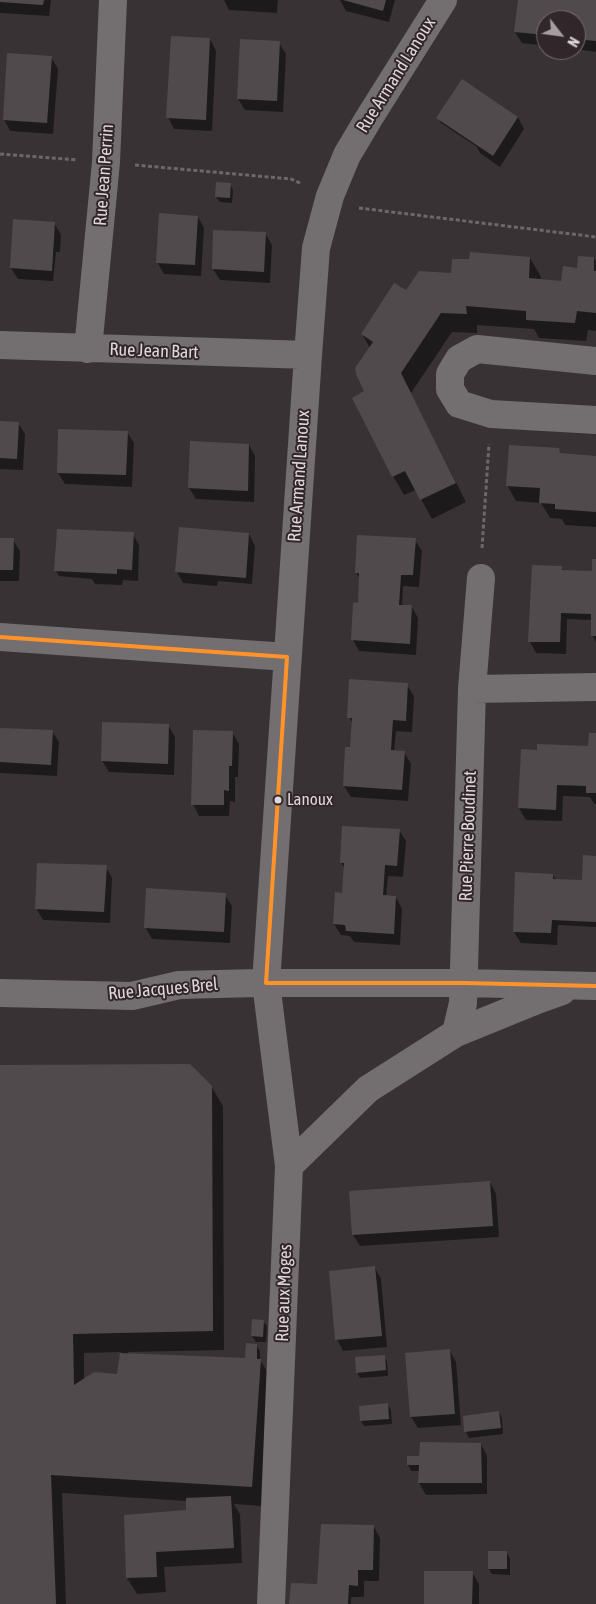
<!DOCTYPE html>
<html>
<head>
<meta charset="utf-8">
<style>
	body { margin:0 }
	#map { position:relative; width:596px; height:1604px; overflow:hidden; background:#383235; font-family:"Asap Condensed",sans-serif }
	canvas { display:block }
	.north { position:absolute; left:536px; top:10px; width:50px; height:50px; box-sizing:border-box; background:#31262a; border:1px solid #776d70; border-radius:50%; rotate:120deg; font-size:14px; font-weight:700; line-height:20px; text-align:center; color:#dfd7da }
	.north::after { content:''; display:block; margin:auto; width:18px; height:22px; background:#a59da0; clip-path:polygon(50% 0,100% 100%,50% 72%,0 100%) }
</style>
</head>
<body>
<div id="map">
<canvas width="596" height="1604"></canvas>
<div class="north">N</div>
</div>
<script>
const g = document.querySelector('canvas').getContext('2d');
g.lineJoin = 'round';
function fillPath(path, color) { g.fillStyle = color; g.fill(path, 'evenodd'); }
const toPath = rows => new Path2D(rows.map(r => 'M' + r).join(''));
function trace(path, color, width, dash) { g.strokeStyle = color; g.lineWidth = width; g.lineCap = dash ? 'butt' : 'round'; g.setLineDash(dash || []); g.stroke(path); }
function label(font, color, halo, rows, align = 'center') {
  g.font = font + ' "Asap Condensed",sans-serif'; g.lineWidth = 4; g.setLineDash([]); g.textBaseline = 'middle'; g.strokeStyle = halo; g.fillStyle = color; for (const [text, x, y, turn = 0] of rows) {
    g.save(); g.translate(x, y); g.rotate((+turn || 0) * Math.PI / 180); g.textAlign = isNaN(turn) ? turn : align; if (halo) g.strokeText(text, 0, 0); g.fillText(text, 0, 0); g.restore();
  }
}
fillPath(toPath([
	[0,0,51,0,49,16,0,13],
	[224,0,278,0,277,13,229,10],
	[340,0,395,0,389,22,346,11],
	[519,0,596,0,596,52,576,49,576,20,546,20,546,46,522,43,515,32],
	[210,39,216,51,212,131,174,129,168,117],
	[279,43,286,54,283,112,245,110,238,99],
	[51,57,58,69,53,134,10,131,4,119],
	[518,117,524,129,500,167,480,153,477,147,441,123,438,118],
	[230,184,233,190,232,203,220,202,216,197],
	[198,217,204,228,201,276,164,274,157,262],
	[54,223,61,235,60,252,56,252,53,281,18,279,11,268],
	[265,233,272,245,270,283,220,280,213,269],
	[530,258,541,277,540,281,562,282,594,258,596,262,596,331,588,330,586,341,539,338,534,329,477,325,477,333,452,332,411,393,466,502,432,519,416,490,404,495,393,476,366,391,370,348,362,334,406,292,452,274],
	[0,422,18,423,25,434,23,470,0,469],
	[127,432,134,443,132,487,65,484,58,473],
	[249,445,255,456,254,502,196,499,189,488],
	[558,449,561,455,596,457,596,527,565,525,562,519,550,518,541,503,516,501,507,485],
	[133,534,139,545,138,581,123,580,122,585,95,584,92,579,59,576,56,571],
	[249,534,255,546,252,584,218,581,217,586,183,583,177,572],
	[0,539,13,540,20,551,19,581,0,581],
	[415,540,422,551,419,587,403,586,402,606,412,607,418,618,416,655,359,651,353,640,359,604,360,580,356,572],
	[596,560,596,642,592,635,592,620,567,619,566,654,536,653,530,642,561,567,564,571,594,572],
	[407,685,414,696,412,732,396,731,394,751,404,752,411,764,408,801,351,797,344,786,352,748,353,724,349,717],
	[168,725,175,737,174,775,109,772,102,761],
	[0,729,52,731,59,742,57,776,0,773],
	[232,732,239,744,238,777,235,777,235,802,230,801,229,816,199,816,193,804],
	[596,735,596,804,594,804,590,797,563,796,562,821,526,820,519,808,590,751],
	[399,830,406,841,403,877,388,876,386,897,396,897,402,909,400,945,354,942,350,936,341,935,334,924,343,894,345,869,341,863],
	[596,857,596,927,558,925,557,945,521,943,514,932,553,875,556,880,583,881],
	[106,867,112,878,110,923,43,920,36,908],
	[225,895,232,906,230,943,152,939,145,927],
	[0,1066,211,1086,223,1106,224,1350,128,1352,128,1354,247,1359,256,1345,260,1351,260,1360,272,1379,262,1506,234,1504,240,1514,242,1563,164,1567,166,1592,137,1594,127,1578,125,1516,187,1511,187,1501,62,1493,66,1604,0,1604],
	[121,1352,118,1376,84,1380,84,1353],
	[490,1182,496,1194,499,1237,360,1246,353,1235],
	[375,1268,381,1279,387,1347,343,1351,337,1339],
	[263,1321,267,1326,266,1342,256,1342,252,1336],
	[450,1351,456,1362,461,1425,418,1428,411,1417],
	[384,1356,387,1362,388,1376,360,1378,357,1372],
	[387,1404,391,1410,392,1424,364,1426,361,1421],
	[499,1412,502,1418,503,1434,469,1438,466,1432,464,1417],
	[481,1444,487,1456,487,1494,426,1495,419,1483,420,1471,411,1471,408,1465],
	[374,1527,380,1538,379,1581,364,1581,364,1597,351,1597,351,1604,291,1604,318,1586],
	[507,1553,510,1558,510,1575,492,1574,489,1569],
	[472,1572,479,1584,479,1604,425,1604]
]), '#0007');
fillPath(toPath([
	[0,0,44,0,43,5,0,2],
	[343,0,386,0,383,11],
	[518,0,596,0,596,41,576,39,576,20,546,20,546,35,514,32],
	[171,36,210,38,206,120,166,118],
	[240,39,280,41,277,101,237,99],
	[7,53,52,56,47,123,3,120],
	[462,79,518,117,493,156,436,118],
	[216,182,231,183,230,198,215,197],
	[159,213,198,216,195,265,156,263],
	[13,219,55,222,52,271,10,268],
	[213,230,266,232,264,272,212,269],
	[470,252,530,257,529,278,561,281,563,266,577,268,578,256,594,257,594,271,596,271,596,313,577,311,575,323,526,320,526,311,466,306,467,314,441,313,401,373,456,483,420,500,405,471,392,477,352,398,364,391,356,374,355,368,373,342,361,334,394,283,406,290,419,271,451,273,452,259,469,259],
	[0,421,19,422,17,459,0,458],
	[58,429,128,431,126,475,57,473],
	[190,441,249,444,248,491,188,488],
	[509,445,559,448,560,453,596,456,596,512,555,509,555,504,539,503,540,488,506,486],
	[179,527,249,533,246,578,175,572],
	[57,529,134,532,132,570,117,569,117,574,54,571],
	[357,535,416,538,413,575,401,575,399,605,412,605,410,644,351,640,353,603,358,602,359,573,355,573],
	[0,538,14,538,13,570,0,570],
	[592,559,596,559,596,636,591,636,591,614,561,613,560,642,528,642,532,565,562,566,562,570,592,571],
	[349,679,408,683,406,721,393,720,392,734,391,750,405,751,402,790,343,786,345,747,350,747,351,733,352,718,347,718],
	[102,722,169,724,168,764,101,761],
	[0,728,53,730,51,765,0,762],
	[193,730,233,731,232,766,229,766,229,791,224,790,224,805,191,805],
	[589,733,596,733,596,793,586,793,586,786,557,785,556,810,518,808,521,749,537,750,537,744,588,746],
	[342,826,400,829,397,866,385,865,384,881,383,895,396,896,394,934,346,931,345,925,333,924,335,892,342,893,344,863,340,863],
	[583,855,596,856,596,922,552,920,551,933,513,932,515,872,553,874,553,879,582,880],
	[37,863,107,865,104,912,35,909],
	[146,888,226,893,224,932,144,928],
	[190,1064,212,1086,213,1331,73,1334,74,1385,94,1372,117,1374,120,1353,245,1358,246,1343,257,1344,257,1359,261,1359,252,1487,51,1475,56,1604,0,1604,0,1065],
	[490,1181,493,1226,352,1235,349,1191],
	[375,1266,382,1336,335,1340,329,1271],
	[252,1319,264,1320,263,1337,251,1336],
	[450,1349,455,1414,410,1417,405,1353],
	[385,1355,386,1370,356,1373,355,1357],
	[388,1403,389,1419,360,1421,359,1406],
	[499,1411,501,1428,464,1432,463,1416],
	[420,1442,481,1443,482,1483,418,1483,419,1465,407,1465,407,1456,419,1456],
	[231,1496,234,1548,156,1552,157,1577,126,1578,124,1515,186,1510,186,1498],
	[321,1524,374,1525,373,1570,358,1570,358,1586,349,1585,348,1604,289,1604,291,1583,317,1584],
	[488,1551,507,1551,507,1569,488,1569],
	[424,1571,473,1571,472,1604,424,1604]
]), '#504a4d');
trace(toPath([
	[0,154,77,160],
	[135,165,291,179,302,184],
	[359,208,596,237],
	[482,548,489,444]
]), '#6c686a', 3, [4, 2.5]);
trace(toPath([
	[0,345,308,355],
	[88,349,106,162,113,0],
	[596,361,477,349,459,359,450,374,450,389,459,404,491,414,596,420],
	[0,637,287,657],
	[472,689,596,687],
	[0,993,132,996,179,985,257,983,464,983,596,986],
	[456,1033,463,1003,472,689,481,578],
	[289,1166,368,1089,456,1033,537,1000,562,991],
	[271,1604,289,1166,266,983,308,355,316,248,330,196,347,155,369,118,443,0]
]), '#736e70', 28);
trace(toPath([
	[0,637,287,657],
	[266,983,464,983,596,986],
	[266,983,287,657]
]), '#ff9329', 4);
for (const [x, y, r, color] of [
	[278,800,4.5,"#dfd7da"]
]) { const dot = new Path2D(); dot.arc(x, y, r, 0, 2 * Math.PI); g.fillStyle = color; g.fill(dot); trace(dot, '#31262a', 2); }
label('17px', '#dfd7da', '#31262a', [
	["Lanoux",287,800]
], 'left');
label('18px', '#dfd7da', '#31262a', [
	["Rue Armand Lanoux",396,75,-58],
	["Rue Jean Perrin",104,175,-86],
	["Rue Jean Bart",154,351,2],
	["Rue Armand Lanoux",299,476,-86],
	["Rue Pierre Boudinet",468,836,-88],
	["Rue Jacques Brel",163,989,-5],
	["Rue aux Moges",284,1293,-88]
]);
</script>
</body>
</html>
